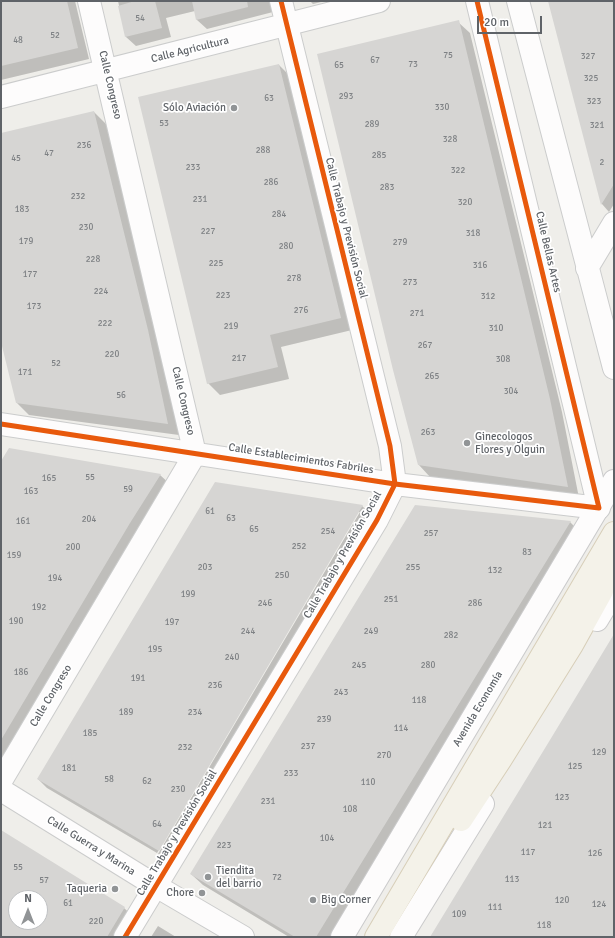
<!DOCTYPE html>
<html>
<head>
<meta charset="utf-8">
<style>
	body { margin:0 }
	#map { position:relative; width:615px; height:938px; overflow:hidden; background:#efeeea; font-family:Signika,sans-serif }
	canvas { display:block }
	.frame { position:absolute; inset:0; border:2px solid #5f6368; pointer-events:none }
	.north { position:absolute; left:8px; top:890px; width:40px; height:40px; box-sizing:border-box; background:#fff; border:1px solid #bfc1c3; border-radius:50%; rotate:0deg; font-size:11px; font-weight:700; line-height:16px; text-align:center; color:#5f6368 }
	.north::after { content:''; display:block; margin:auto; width:14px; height:18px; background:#919496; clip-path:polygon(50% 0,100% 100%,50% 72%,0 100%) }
	.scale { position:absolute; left:477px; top:16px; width:65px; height:18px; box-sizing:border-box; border:2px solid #5f6368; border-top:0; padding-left:5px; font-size:12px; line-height:14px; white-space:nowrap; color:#5f6368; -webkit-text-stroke:3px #fff; paint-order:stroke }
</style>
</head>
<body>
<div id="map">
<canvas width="615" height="938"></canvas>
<div class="frame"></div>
<div class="north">N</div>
<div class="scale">20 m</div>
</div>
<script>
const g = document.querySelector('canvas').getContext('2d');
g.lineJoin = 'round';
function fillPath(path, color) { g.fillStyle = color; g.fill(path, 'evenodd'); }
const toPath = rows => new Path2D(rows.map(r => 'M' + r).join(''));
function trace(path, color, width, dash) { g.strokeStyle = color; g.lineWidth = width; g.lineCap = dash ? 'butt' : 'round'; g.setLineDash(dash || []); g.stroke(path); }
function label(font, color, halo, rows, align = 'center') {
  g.font = font + ' Signika,sans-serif'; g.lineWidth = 3.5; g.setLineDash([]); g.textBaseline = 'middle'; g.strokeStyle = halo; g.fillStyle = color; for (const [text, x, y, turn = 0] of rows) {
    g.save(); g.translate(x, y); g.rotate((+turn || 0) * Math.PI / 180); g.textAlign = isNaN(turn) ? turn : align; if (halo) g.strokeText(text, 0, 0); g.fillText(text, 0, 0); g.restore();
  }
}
fillPath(toPath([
	[1,1,75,1,89,59,1,80],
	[118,1,271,1,273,12,207,29,197,20,195,11,166,18,171,37,136,46,126,37],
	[310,1,325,1,313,4],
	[549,1,614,1,614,204,609,212,602,204],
	[458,22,470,33,562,412,579,498,430,477,419,465],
	[279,65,291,77,352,330,281,347,289,379,220,395,208,383],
	[94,112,106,124,159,343,179,435,29,415,17,403,1,337,1,134],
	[1,463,160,475,171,485,5,760,1,758],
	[362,506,372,515,169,860,158,854,360,512,358,512,157,853,47,788,38,779],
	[416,506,570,522,582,534,334,937,289,937,203,885,191,874],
	[1,831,124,908,136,919,125,937,1,937],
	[16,898,40,898,40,922,16,922],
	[158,926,176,937,151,937]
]), '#0003');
fillPath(toPath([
	[1,1,67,1,78,48,1,66],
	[135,1,155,1,162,28,125,37,118,6],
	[192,1,247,1,248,7,196,20],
	[548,1,614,1,614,184,601,205],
	[459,20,550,399,568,487,418,465,393,370,317,54],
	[279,64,341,318,270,335,278,367,207,384,138,97],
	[94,111,148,330,168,424,16,403,1,342,1,133],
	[9,448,161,474,130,523,1,740,1,461],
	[215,482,363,505,159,851,37,779],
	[415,505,571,521,316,937,295,937,190,874],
	[614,634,614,937,430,937,553,735],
	[1,830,125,907,107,937,1,937],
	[16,898,40,898,40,922,16,922]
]), '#d6d5d3');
const minor = toPath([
	[518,1,614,368],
	[1,97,379,1],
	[587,268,614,223],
	[1,424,395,484,599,508,477,1],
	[1,781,195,454,89,1],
	[1,790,156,886,243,937],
	[125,937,377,520,395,484,390,446,281,1]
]);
const secondary = toPath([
	[597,620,614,592],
	[342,937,614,481],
	[401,937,483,804]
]);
const primary = toPath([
	[461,820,501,759,572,645,602,591,610,568,614,550],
	[376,937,614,533]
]);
trace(minor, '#cbcccc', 24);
trace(secondary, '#cacacb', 24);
trace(primary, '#d7ceb8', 24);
trace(minor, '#fdfcfc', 22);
trace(secondary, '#fdfcfc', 22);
trace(primary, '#f4f2e9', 22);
trace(toPath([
	[1,424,395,484,599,508,477,1],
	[125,937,377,520,395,484,390,446,281,1]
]), '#e8590c', 5);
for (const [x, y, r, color] of [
	[234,108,4,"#919496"],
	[467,443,4,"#919496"],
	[208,877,4,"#919496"],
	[115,889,4,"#919496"],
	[202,893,4,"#919496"],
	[313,900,4,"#919496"]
]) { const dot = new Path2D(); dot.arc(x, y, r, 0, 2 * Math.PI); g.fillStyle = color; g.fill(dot); trace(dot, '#fff', 1.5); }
label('9px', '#7e8184', null, [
	["54",140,19],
	["52",55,36],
	["48",18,41],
	["75",448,56],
	["327",588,57],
	["67",375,61],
	["73",413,65],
	["65",339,66],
	["325",591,79],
	["293",346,97],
	["63",269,99],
	["323",594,102],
	["330",442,108],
	["53",164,124],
	["289",372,125],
	["321",597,126],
	["328",450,140],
	["236",84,146],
	["288",263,151],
	["47",49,154],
	["285",379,156],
	["45",16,159],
	["2",602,163],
	["233",193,168],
	["322",458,171],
	["286",271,183],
	["283",387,188],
	["232",78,197],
	["231",200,200],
	["320",465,203],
	["183",22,210],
	["284",279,215],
	["230",86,228],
	["227",208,232],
	["318",473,234],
	["179",26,242],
	["279",400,243],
	["280",286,247],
	["228",93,260],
	["225",216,264],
	["316",480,266],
	["177",30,275],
	["278",294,279],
	["273",410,283],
	["224",101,292],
	["223",223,296],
	["312",488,297],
	["173",34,307],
	["276",301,311],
	["271",417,314],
	["222",105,324],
	["219",231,327],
	["310",496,329],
	["267",425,346],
	["220",112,355],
	["217",239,359],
	["308",503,360],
	["52",56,364],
	["171",25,373],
	["265",432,377],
	["304",511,392],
	["56",121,396],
	["263",428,433],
	["55",90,478],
	["165",49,479],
	["59",128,490],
	["163",31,492],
	["61",210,512],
	["63",231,519],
	["204",89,520],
	["161",23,522],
	["65",254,530],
	["254",328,532],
	["257",431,534],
	["252",299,547],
	["200",73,548],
	["83",527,553],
	["159",14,556],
	["203",205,568],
	["255",413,568],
	["132",495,571],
	["250",282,576],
	["194",55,579],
	["199",188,595],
	["251",391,600],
	["246",265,604],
	["286",475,604],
	["192",39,608],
	["190",16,622],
	["197",172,623],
	["244",248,632],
	["249",371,632],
	["282",451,636],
	["195",155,650],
	["240",232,658],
	["245",359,666],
	["280",428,666],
	["186",21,673],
	["191",138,679],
	["236",215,686],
	["243",341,693],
	["118",419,701],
	["189",126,713],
	["234",195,713],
	["239",324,720],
	["114",401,729],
	["185",90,734],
	["237",308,747],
	["232",185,748],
	["129",599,753],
	["270",384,756],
	["125",575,767],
	["181",69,769],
	["233",291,774],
	["58",109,780],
	["62",147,782],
	["110",368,783],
	["230",178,790],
	["123",562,798],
	["231",268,802],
	["108",350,810],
	["64",157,825],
	["121",545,826],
	["104",327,839],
	["223",224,846],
	["117",528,853],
	["126",595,854],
	["55",18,868],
	["72",277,878],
	["113",512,880],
	["57",44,881],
	["120",562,901],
	["61",68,904],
	["124",599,905],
	["111",495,908],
	["109",459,915],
	["220",96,922],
	["118",544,926]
]);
label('11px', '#5f6368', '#fff', [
	["Calle Agricultura",190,50,-14],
	["Calle Congreso",110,85,77],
	["Calle Trabajo y Previsión Social",346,228,76],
	["Calle Bellas Artes",548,252,77],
	["Calle Congreso",183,401,77],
	["Calle Establecimientos Fabriles",301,459,9],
	["Calle Trabajo y Previsión Social",343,555,-60],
	["Calle Congreso",51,696,-59],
	["Avenida Economía",478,709,-59],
	["Calle Trabajo y Previsión Social",177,833,-59],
	["Calle Guerra y Marina",91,846,32]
]);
label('11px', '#5f6368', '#fff', [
	["Sólo Aviación",226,108],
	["Ginecologos",475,437,"left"],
	["Flores y Olguin",475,450,"left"],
	["Tiendita",216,871,"left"],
	["del barrio",216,884,"left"],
	["Taqueria",107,889],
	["Chore",194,893],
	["Big Corner",321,900,"left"]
], 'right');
</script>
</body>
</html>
